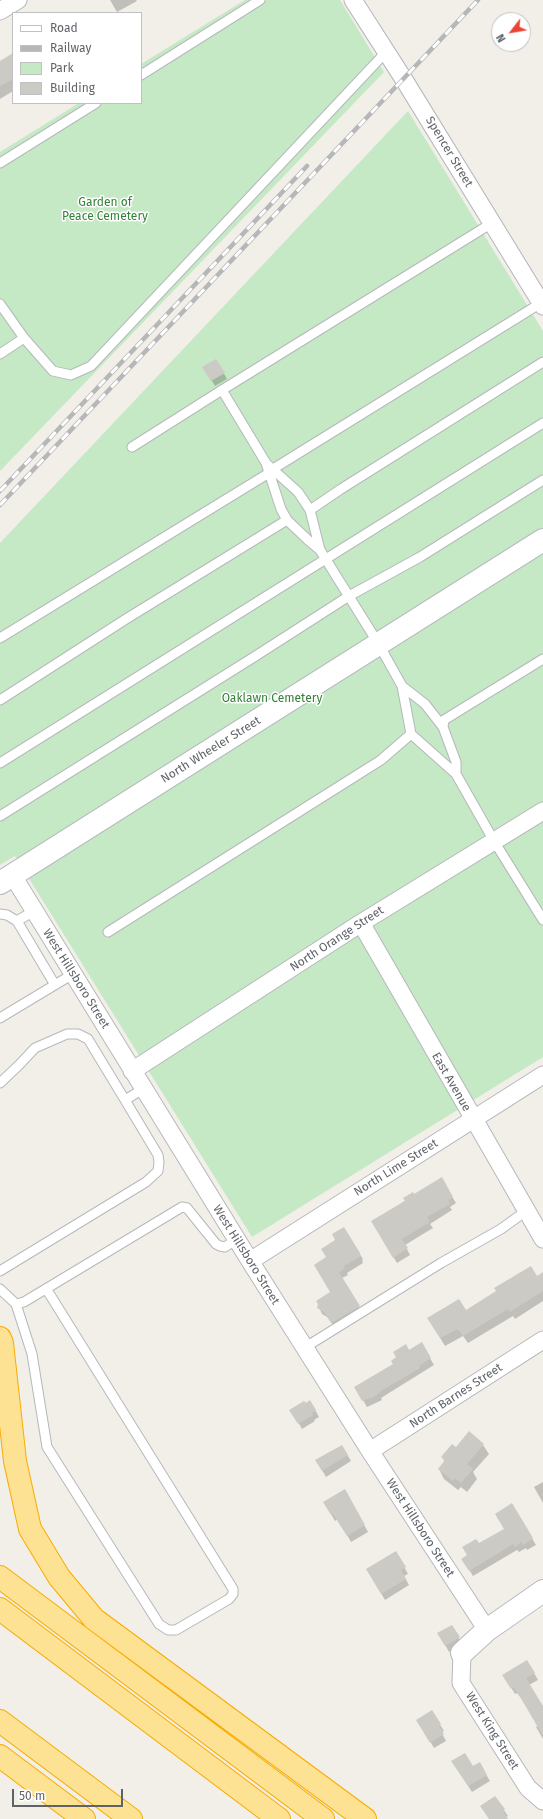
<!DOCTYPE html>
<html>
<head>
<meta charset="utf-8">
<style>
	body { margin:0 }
	#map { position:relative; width:543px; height:1819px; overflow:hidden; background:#f1efe8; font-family:"Fira Sans",sans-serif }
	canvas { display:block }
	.legend { position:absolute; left:12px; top:12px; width:130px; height:92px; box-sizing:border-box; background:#fff; border:1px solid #bfc1c3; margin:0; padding:5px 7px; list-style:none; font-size:12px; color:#5f6368 }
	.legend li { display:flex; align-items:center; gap:8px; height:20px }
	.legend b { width:20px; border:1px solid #bfc1c3 }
	.north { position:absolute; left:491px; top:12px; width:40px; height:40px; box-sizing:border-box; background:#fff; border:1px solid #bfc1c3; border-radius:50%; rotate:239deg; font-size:11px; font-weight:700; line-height:16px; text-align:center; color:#5f6368 }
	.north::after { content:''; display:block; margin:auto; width:14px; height:18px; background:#ea4335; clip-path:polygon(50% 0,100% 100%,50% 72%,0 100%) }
	.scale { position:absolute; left:12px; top:1789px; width:111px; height:18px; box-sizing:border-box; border:2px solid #5f6368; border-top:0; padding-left:5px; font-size:12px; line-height:14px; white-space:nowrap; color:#5f6368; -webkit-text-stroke:3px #fff; paint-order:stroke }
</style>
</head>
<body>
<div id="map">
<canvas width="543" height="1819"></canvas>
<ul class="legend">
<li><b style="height:5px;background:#fff"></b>Road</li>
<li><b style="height:5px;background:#b6b7b8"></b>Railway</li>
<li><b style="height:11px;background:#c5e8c5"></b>Park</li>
<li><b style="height:11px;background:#cccac5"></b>Building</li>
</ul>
<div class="north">N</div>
<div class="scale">50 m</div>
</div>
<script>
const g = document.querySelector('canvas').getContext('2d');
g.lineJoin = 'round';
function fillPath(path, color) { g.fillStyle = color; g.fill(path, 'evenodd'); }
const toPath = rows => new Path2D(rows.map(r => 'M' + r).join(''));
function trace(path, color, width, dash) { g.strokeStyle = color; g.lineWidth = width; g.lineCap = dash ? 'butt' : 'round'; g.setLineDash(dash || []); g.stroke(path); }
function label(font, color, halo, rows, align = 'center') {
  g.font = font + ' "Fira Sans",sans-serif'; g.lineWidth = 3; g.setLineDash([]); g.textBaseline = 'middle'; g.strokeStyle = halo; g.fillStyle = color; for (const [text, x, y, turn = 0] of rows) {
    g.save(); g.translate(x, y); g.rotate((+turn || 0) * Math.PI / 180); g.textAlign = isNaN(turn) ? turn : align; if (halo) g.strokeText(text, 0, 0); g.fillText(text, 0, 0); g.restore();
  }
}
fillPath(toPath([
	[245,0,340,0,384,72,0,471,0,152,79,103,141,103,141,64],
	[408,111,543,331,543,1057,252,1237,15,856,0,865,0,543]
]), '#c5e8c5');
fillPath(toPath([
	[110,0,136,0,137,1,117,12],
	[13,54,13,91,0,99,0,62],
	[216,360,227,379,215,386,204,367],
	[441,1179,456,1203,450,1207,452,1210,430,1224,433,1228,405,1245,410,1255,397,1263,372,1221],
	[343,1228,363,1259,362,1260,363,1263,347,1273,348,1275,342,1278,362,1312,335,1329,329,1318,322,1314,319,1307,331,1293,328,1258],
	[537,1277,543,1279,543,1301,515,1319,513,1316,468,1343,463,1336,445,1346,429,1319,465,1311,497,1292],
	[421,1343,434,1365,381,1398,382,1400,367,1407,356,1388,394,1365,397,1358],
	[310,1401,319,1417,314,1420,315,1421,302,1429,291,1410],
	[483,1445,489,1454,473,1472,477,1479,467,1492,461,1487,458,1490,444,1479,439,1469,445,1462,442,1457,456,1449],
	[342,1446,351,1461,326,1477,316,1460],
	[543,1482,543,1503,534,1487],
	[345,1491,368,1532,351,1542,338,1519,335,1521,325,1503],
	[512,1505,536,1545,527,1550,526,1548,519,1552,517,1550,473,1576,463,1559,478,1545,505,1529],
	[396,1552,408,1574,404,1576,409,1585,385,1600,367,1569],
	[452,1626,462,1644,449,1652,439,1634],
	[527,1661,538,1680,529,1685,543,1707,543,1739,536,1727,538,1726,524,1702,517,1693,515,1694,504,1675],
	[432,1712,444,1731,441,1732,446,1741,434,1748,418,1720],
	[479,1763,490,1781,472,1792,456,1767,473,1767],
	[495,1797,508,1816,506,1817,507,1819,489,1819]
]), '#0003');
fillPath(toPath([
	[13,53,13,79,0,86,0,61],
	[216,359,225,373,211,381,202,367],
	[442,1177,453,1197,448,1200,450,1204,427,1217,430,1222,402,1239,408,1248,393,1258,371,1221,405,1201,403,1198,413,1192,414,1194],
	[344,1227,360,1253,359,1253,361,1256,344,1266,345,1268,339,1272,360,1306,331,1323,324,1312,317,1308,318,1304,316,1301,330,1292,314,1265,326,1257,321,1249,335,1240,332,1234],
	[531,1266,537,1276,543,1272,543,1291,510,1312,508,1309,463,1336,458,1329,440,1338,427,1318,459,1299,466,1310,496,1291,494,1288],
	[422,1342,431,1358,419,1366,420,1368,379,1392,380,1393,370,1399,369,1398,362,1401,354,1387,393,1364,391,1361,396,1357,393,1352,406,1344,409,1350],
	[310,1400,316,1410,312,1413,313,1415,298,1424,289,1410,304,1401,306,1403],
	[469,1431,484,1444,467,1464,473,1469,461,1483,455,1478,453,1481,438,1469,445,1460,441,1457,452,1444,456,1447],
	[342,1445,348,1455,322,1471,315,1460],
	[345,1489,365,1525,347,1536,333,1514,331,1515,323,1502],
	[512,1503,533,1538,523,1545,521,1542,515,1547,513,1544,469,1571,461,1559,467,1555,462,1547,476,1539,479,1543,504,1529,495,1514],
	[396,1551,406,1567,401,1570,406,1579,381,1594,366,1569],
	[452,1625,460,1637,445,1646,437,1633],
	[527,1660,535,1673,526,1678,543,1706,543,1736,519,1695,513,1687,511,1689,502,1675],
	[432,1710,441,1724,439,1726,444,1734,430,1743,416,1720],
	[465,1753,473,1766,480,1762,487,1775,468,1786,451,1761],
	[495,1796,505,1809,503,1811,508,1819,489,1819,480,1806]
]), '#cccac5');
const lane = toPath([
	[141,75,260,0],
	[0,163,96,103],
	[0,304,24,338,0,354],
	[24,338,53,371,71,375,91,366,386,52],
	[222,390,266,463,281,509,287,520,308,540,320,550,378,643,402,686,411,734,456,774,494,841,543,920],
	[132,447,222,390,492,223],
	[268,465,298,492,310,510,320,550],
	[273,469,541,303],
	[310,510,341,489,543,362],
	[0,638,269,473],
	[402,686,425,704,443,727,456,762,456,774],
	[0,700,126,619,287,520],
	[443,727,444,720,543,659],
	[0,763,543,423],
	[0,816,254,657,349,596,420,557,543,480],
	[34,911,17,921,55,985],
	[0,914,7,915,17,921],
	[108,932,381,760,411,734],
	[0,1018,73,974],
	[0,1083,19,1065,35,1048,67,1034,78,1034,88,1039,125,1100],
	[0,1271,146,1182,158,1171,159,1162,158,1155,125,1100,143,1089],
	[0,1289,16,1304,24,1302,182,1207,187,1208,216,1244,220,1246,225,1247,237,1239],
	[16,1304,32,1354,47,1447,159,1624,168,1630,176,1630,229,1599,233,1594,233,1589,47,1290],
	[304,1348,441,1263,501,1229,526,1211]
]);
const street = toPath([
	[353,0,403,78,543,306],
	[0,11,18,0],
	[13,876,250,1261,370,1451,487,1630],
	[361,923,543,1239],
	[132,1071,361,923,543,811],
	[250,1261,543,1075],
	[370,1451,543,1340],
	[462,1653,461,1683,528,1788,543,1801]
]);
const secondary = toPath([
	[0,883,543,540],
	[462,1653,487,1630,543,1591]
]);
const highway = toPath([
	[0,1338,2,1343,15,1461,30,1529,59,1577,94,1619,365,1819],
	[0,1577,323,1819],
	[0,1609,279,1819],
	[0,1721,131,1819],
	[0,1756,84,1819]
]);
trace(lane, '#b5b8bc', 11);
trace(street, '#b5b8bc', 19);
trace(secondary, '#b6babf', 24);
trace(highway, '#f9ab00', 24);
trace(lane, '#fff', 9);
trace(street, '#fff', 17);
trace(secondary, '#fff', 22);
trace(highway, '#fde293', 22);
const rail = toPath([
	[0,491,307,166],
	[0,505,478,0]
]);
trace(rail, '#b6b7b8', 4.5);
trace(rail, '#fff', 3, [9]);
label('12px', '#5f6368', '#fff', [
	["Spencer Street",449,152,59],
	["North Wheeler Street",211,750,-32],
	["North Orange Street",337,939,-33],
	["West Hillsboro Street",76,979,58],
	["East Avenue",451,1082,60],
	["North Lime Street",396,1168,-32],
	["West Hillsboro Street",246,1255,58],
	["North Barnes Street",456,1396,-33],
	["West Hillsboro Street",420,1528,57],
	["West King Street",492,1731,58]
]);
label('12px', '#348238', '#fff', [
	["Garden of",105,203],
	["Peace Cemetery",105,217],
	["Oaklawn Cemetery",272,699]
]);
</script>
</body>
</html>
